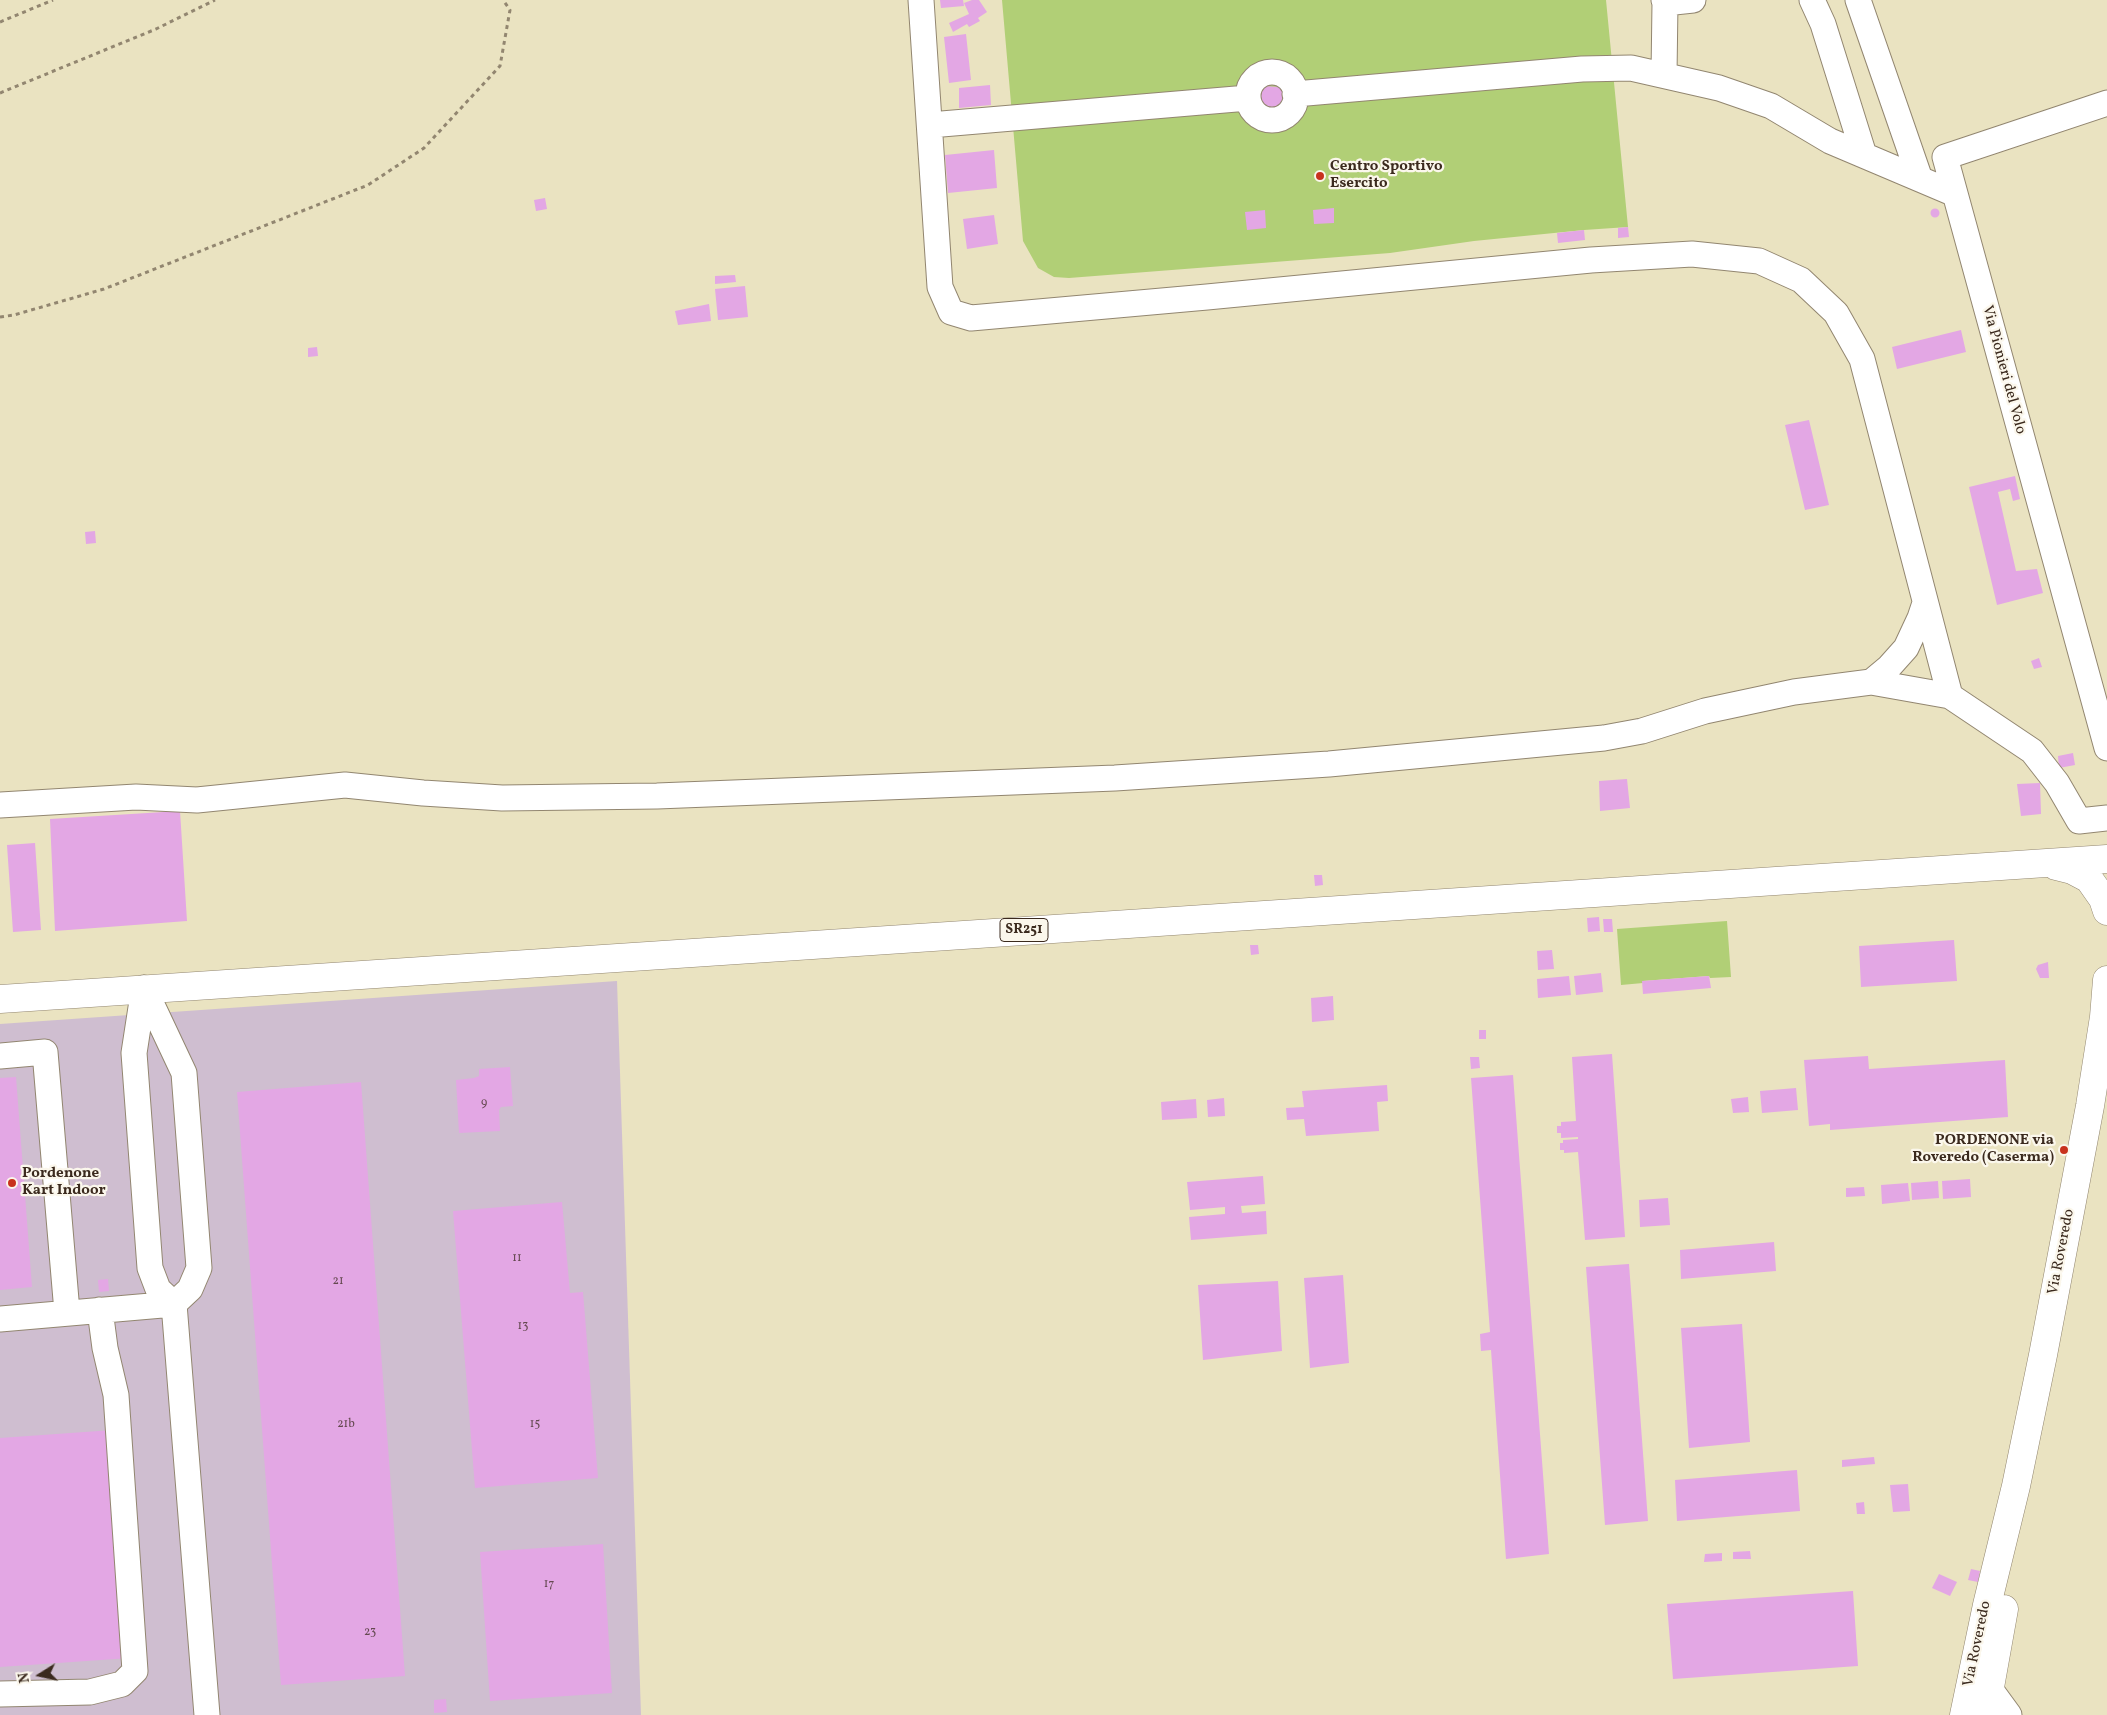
<!DOCTYPE html>
<html>
<head>
<meta charset="utf-8">
<style>
	body { margin:0 }
	#map { position:relative; width:2107px; height:1715px; overflow:hidden; background:#eae3c1; font-family:Vollkorn,serif }
	canvas { display:block }
	.north { position:absolute; left:15px; top:1650px; width:50px; height:50px; -webkit-text-stroke:4px #fbf7ec; paint-order:stroke; rotate:260deg; font-size:14px; font-weight:700; line-height:20px; text-align:center; color:#3b2a1e }
	.north::after { content:''; display:block; margin:auto; width:18px; height:22px; background:#3b2a1e; clip-path:polygon(50% 0,100% 100%,50% 72%,0 100%) }
</style>
</head>
<body>
<div id="map">
<canvas width="2107" height="1715"></canvas>
<div class="north">N</div>
</div>
<script>
const g = document.querySelector('canvas').getContext('2d');
g.lineJoin = 'round';
function fillPath(path, color) { g.fillStyle = color; g.fill(path, 'evenodd'); }
const toPath = rows => new Path2D(rows.map(r => 'M' + r).join(''));
function trace(path, color, width, dash) { g.strokeStyle = color; g.lineWidth = width; g.lineCap = dash ? 'butt' : 'round'; g.setLineDash(dash || []); g.stroke(path); }
function label(font, color, halo, rows, align = 'center') {
  g.font = font + ' Vollkorn,serif'; g.lineWidth = 4.5; g.setLineDash([]); g.textBaseline = 'middle'; g.strokeStyle = halo; g.fillStyle = color; for (const [text, x, y, turn = 0] of rows) {
    g.save(); g.translate(x, y); g.rotate((+turn || 0) * Math.PI / 180); g.textAlign = isNaN(turn) ? turn : align; if (halo) g.strokeText(text, 0, 0); g.fillText(text, 0, 0); g.restore();
  }
}
fillPath(toPath([
	[617,981,641,1715,0,1715,0,1024]
]), '#cfbed0');
fillPath(toPath([
	[1002,0,1606,0,1628,227,1584,230,1474,241,1390,253,1069,278,1054,277,1038,268,1023,241],
	[1727,921,1731,977,1710,978,1709,976,1643,981,1643,983,1621,985,1617,929]
]), '#b1cf76');
fillPath(toPath([
	[940,0,963,0,964,6,941,8],
	[972,0,979,0,987,12,978,18,980,21,969,27,967,24,953,32,949,23,969,14,964,3],
	[966,34,971,80,949,83,944,37],
	[1284,83,1281,87,1291,96,1282,107,1286,110,1269,111,1255,98,1265,86,1279,87,1278,84],
	[990,85,991,105,959,108,959,88],
	[994,150,997,188,948,193,945,155],
	[545,198,547,209,536,211,534,200],
	[1334,208,1334,223,1314,224,1313,210],
	'1930.5 213a4.5 4.5 0 1 1 9 0a4.5 4.5 0 1 1-9 0Z',
	[1265,210,1266,228,1247,230,1245,212],
	[994,215,998,244,967,249,963,219],
	[1628,227,1629,237,1618,238,1618,228],
	[1584,230,1585,240,1558,243,1557,233],
	[735,275,736,282,715,284,715,276],
	[745,286,748,317,718,320,715,289],
	[709,304,711,321,678,325,675,311],
	[1961,330,1966,352,1897,369,1892,347],
	[317,347,318,356,308,357,308,348],
	[1809,420,1829,505,1805,510,1785,425],
	[2015,476,2020,499,2013,501,2010,489,1998,492,2016,571,2037,569,2043,593,1997,605,1969,487],
	[95,531,96,543,86,544,85,532],
	[2039,658,2042,667,2034,669,2031,661],
	[2073,753,2075,765,2059,768,2058,756],
	[1627,779,1630,808,1600,811,1599,781],
	[2040,783,2041,814,2021,816,2017,784],
	[180,811,187,921,55,931,50,819],
	[35,843,41,930,13,932,7,845],
	[1314,875,1322,875,1323,885,1315,886],
	[1599,917,1600,931,1588,932,1587,918],
	[1603,919,1612,919,1613,932,1604,932],
	[1954,940,1957,981,1861,987,1859,946],
	[1250,945,1258,945,1259,954,1251,955],
	[1552,950,1554,969,1538,970,1537,951],
	[2048,962,2049,978,2040,978,2036,969,2038,965],
	[1601,973,1603,992,1576,995,1574,976],
	[1569,976,1571,995,1538,998,1537,979],
	[1709,976,1711,988,1643,994,1642,981],
	[1333,996,1334,1020,1312,1022,1311,998],
	[1479,1030,1486,1030,1486,1039,1479,1039],
	[1612,1054,1625,1237,1585,1240,1578,1152,1564,1153,1564,1150,1560,1150,1560,1143,1563,1143,1563,1140,1578,1139,1578,1137,1561,1138,1561,1133,1557,1133,1557,1126,1561,1126,1561,1122,1576,1121,1572,1057],
	[1868,1056,1869,1069,2005,1060,2008,1117,1830,1130,1830,1124,1809,1126,1804,1060],
	[1470,1057,1479,1057,1480,1068,1471,1069],
	[510,1067,513,1106,501,1107,499,1110,500,1131,459,1133,456,1080,474,1078,479,1076,479,1069],
	[1513,1075,1549,1554,1506,1559,1491,1350,1481,1351,1480,1334,1490,1332,1471,1078],
	[16,1077,32,1287,0,1290,0,1078],
	[361,1082,405,1676,281,1685,237,1092],
	[1387,1085,1388,1101,1377,1102,1379,1131,1306,1136,1304,1119,1287,1120,1286,1108,1304,1107,1302,1091],
	[1796,1088,1798,1110,1762,1113,1760,1091],
	[1748,1097,1749,1112,1733,1113,1731,1099],
	[1224,1098,1225,1116,1208,1117,1207,1100],
	[1196,1099,1197,1118,1162,1120,1161,1102],
	[1263,1176,1265,1204,1241,1206,1242,1213,1266,1211,1267,1234,1191,1240,1189,1217,1225,1214,1225,1207,1190,1210,1187,1182],
	[1970,1179,1971,1197,1943,1199,1942,1181],
	[1938,1181,1939,1198,1912,1200,1911,1183],
	[1908,1183,1910,1201,1882,1204,1881,1185],
	[1864,1187,1865,1196,1846,1197,1846,1188],
	[1668,1198,1670,1225,1640,1227,1639,1200],
	[562,1202,570,1293,583,1292,598,1478,475,1488,453,1211],
	[1774,1242,1776,1271,1681,1279,1680,1250],
	[1629,1264,1648,1521,1605,1525,1586,1267],
	[1343,1275,1349,1363,1310,1368,1304,1278],
	[108,1279,109,1291,99,1292,98,1280],
	[1278,1281,1282,1351,1203,1360,1198,1285],
	[1742,1324,1750,1442,1689,1448,1681,1328],
	[113,1430,130,1658,0,1667,0,1438],
	[1874,1457,1875,1464,1842,1467,1842,1460],
	[1797,1470,1800,1511,1677,1521,1675,1480],
	[1908,1484,1910,1511,1893,1512,1890,1485],
	[1864,1502,1865,1514,1857,1514,1856,1503],
	[603,1544,612,1693,490,1701,480,1552],
	[1750,1551,1751,1559,1733,1559,1733,1552],
	[1722,1553,1722,1561,1704,1562,1705,1554],
	[1971,1569,1980,1571,1978,1582,1968,1580],
	[1939,1574,1957,1582,1950,1596,1932,1588],
	[1853,1591,1858,1666,1673,1679,1667,1604],
	[446,1699,447,1712,434,1713,434,1700]
]), '#e3a7e4');
const minor = toPath([
	[921,0,940,287,951,312,971,318,1207,297,1591,260,1692,254,1759,261,1801,280,1836,313,1862,359,1950,696],
	[1664,0,1665,3,1693,0],
	[1812,0,1823,24,1864,155],
	[1858,0,1920,179],
	'1248 96a24 24 0 1 1 48 0a24 24 0 1 1-48 0Z',
	[1664,75,1665,3],
	[1295,94,1582,69,1631,68,1719,88,1771,106,1830,141,1955,194],
	[2107,103,1945,157,2107,748],
	[930,125,1248,98],
	[1871,682,1889,667,1906,648,1920,618,1925,603],
	[0,805,136,797,197,800,345,785,423,793,502,798,657,796,1115,778,1329,764,1604,738,1642,731,1705,711,1794,692,1871,682,1950,696,2032,751,2057,783,2079,821,2107,818],
	[144,988,184,1073,199,1268,190,1289,174,1304,158,1289,150,1268,134,1053,144,988],
	[0,1056,45,1052,67,1312],
	[0,1319,174,1304,207,1715],
	[1990,1689,2009,1715],
	[0,1694,90,1692,122,1684,135,1671,116,1395,105,1348,100,1310]
]);
const major = toPath([
	[2056,866,2072,870,2089,879,2103,899,2107,911],
	[0,999,2107,859],
	[1964,1715,1987,1605,2016,1486,2043,1355,2090,1106,2104,1017,2107,980],
	[1985,1715,2004,1609]
]);
trace(minor, '#928670', 27);
trace(major, '#928670', 29);
trace(toPath([
	[0,22,53,0],
	[0,93,156,29,215,0],
	[0,317,14,315,104,289,368,185,424,148,500,66,510,10,503,0]
]), '#928670', 3, [4, 4]);
trace(minor, '#fff', 25);
trace(major, '#fff', 28);
for (const [x, y, r, color] of [
	[1320,176,5,"#c8321e"],
	[2064,1150,5,"#c8321e"],
	[12,1183,5,"#c8321e"]
]) { const dot = new Path2D(); dot.arc(x, y, r, 0, 2 * Math.PI); g.fillStyle = color; g.fill(dot); trace(dot, '#fbf7ec', 2); }
label('12px', '#654950', null, [
	["9",484,1104],
	["11",517,1259],
	["21",338,1282],
	["13",523,1327],
	["21b",346,1425],
	["15",535,1425],
	["17",549,1585],
	["23",370,1633]
]);
for (const [x, y, w] of [
	[1024,930,48]
]) { const box = new Path2D(); box.roundRect(x - w / 2, y - 11.5, w, 23, 4); g.fillStyle = '#fbf7ec'; g.fill(box); trace(box, '#3b2a1e', 1); }
label('bold 14px', '#3b2a1e', null, [
	["SR251",1024,930]
]);
label('bold 15px', '#3b2a1e', '#fbf7ec', [
	["Centro Sportivo",1330,167],
	["Esercito",1330,184],
	["PORDENONE via",2054,1141,"right"],
	["Roveredo (Caserma)",2054,1158,"right"],
	["Pordenone",22,1174],
	["Kart Indoor",22,1191]
], 'left');
label('15px', '#3b2a1e', '#fbf7ec', [
	["Via Pionieri del Volo",2003,370,75],
	["Via Roveredo",2062,1252,-79],
	["Via Roveredo",1978,1644,-78]
]);
</script>
</body>
</html>
